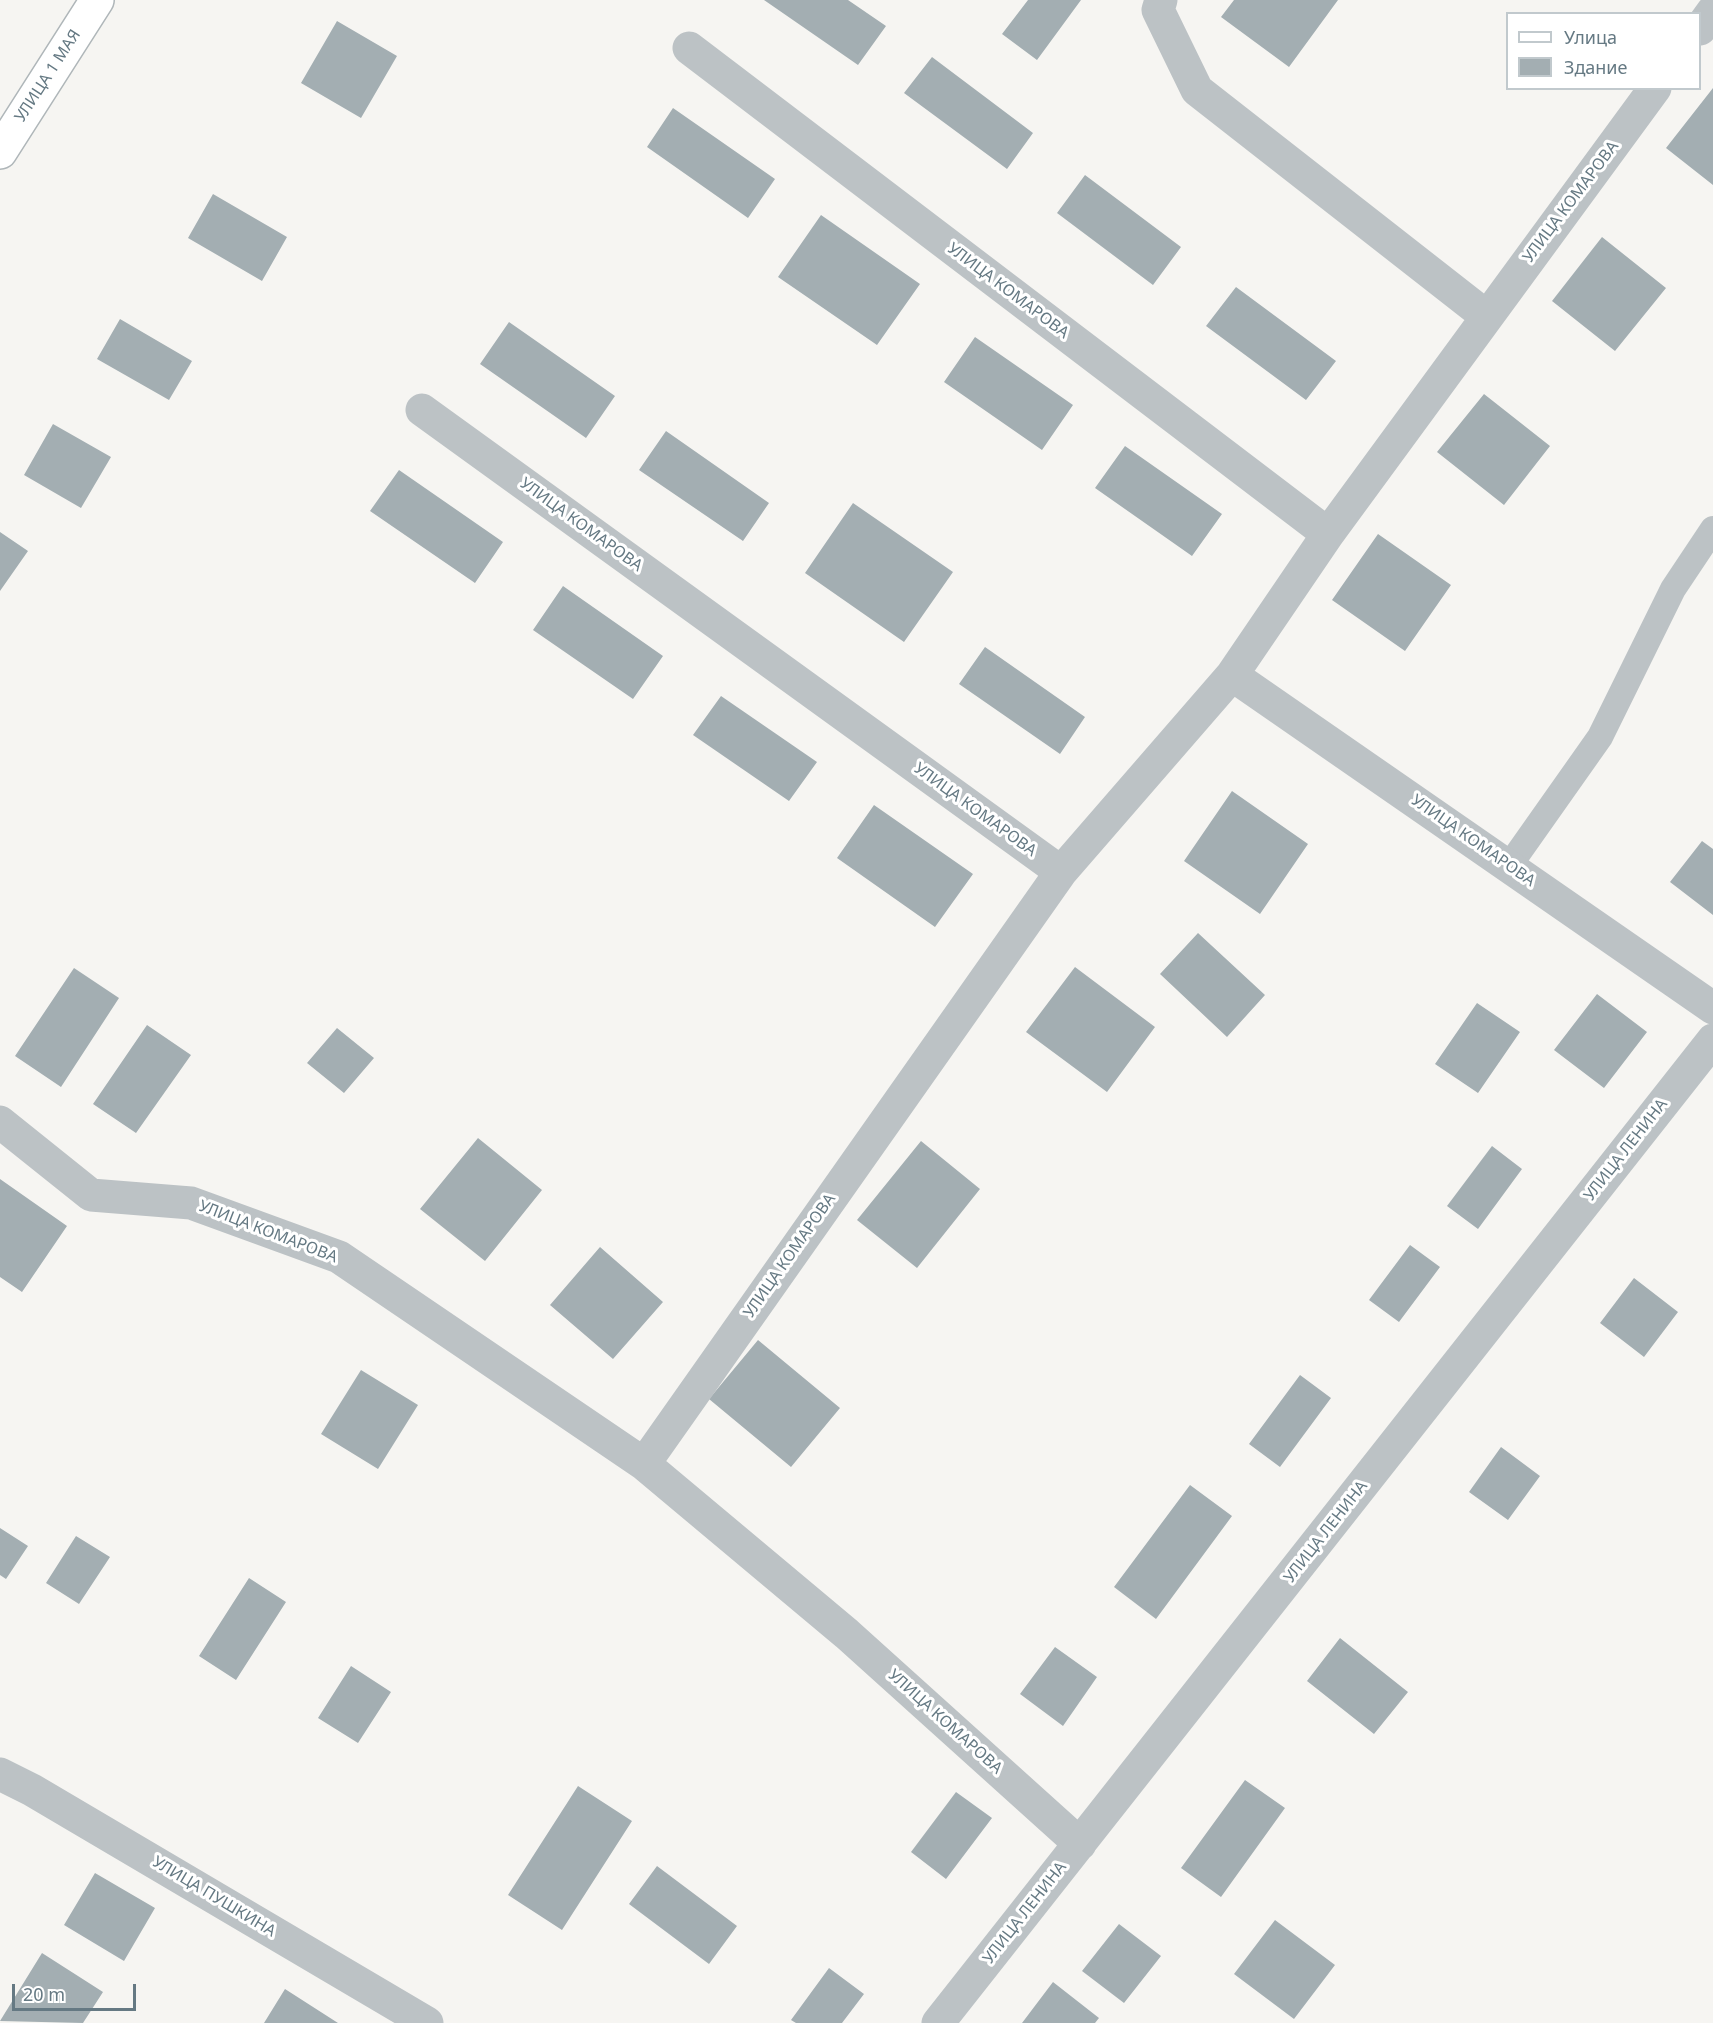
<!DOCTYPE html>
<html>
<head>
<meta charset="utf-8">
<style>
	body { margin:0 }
	#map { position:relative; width:1713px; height:2023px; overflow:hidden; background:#f6f5f2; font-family:"Noto Sans",sans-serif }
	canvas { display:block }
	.legend { position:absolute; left:1506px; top:12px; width:195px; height:78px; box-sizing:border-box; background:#fff; border:2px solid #c1c9cd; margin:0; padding:8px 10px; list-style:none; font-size:18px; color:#657983 }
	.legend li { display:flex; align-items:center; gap:12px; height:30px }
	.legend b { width:30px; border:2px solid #c1c9cd }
	.scale { position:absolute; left:12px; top:1984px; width:124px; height:27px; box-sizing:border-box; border:3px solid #657983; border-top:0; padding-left:8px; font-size:18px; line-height:21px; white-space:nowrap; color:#657983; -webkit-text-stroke:4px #fff; paint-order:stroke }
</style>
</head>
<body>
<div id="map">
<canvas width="1713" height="2023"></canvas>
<ul class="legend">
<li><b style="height:8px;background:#fff"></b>Улица</li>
<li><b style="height:16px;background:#a3aeb2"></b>Здание</li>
</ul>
<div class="scale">20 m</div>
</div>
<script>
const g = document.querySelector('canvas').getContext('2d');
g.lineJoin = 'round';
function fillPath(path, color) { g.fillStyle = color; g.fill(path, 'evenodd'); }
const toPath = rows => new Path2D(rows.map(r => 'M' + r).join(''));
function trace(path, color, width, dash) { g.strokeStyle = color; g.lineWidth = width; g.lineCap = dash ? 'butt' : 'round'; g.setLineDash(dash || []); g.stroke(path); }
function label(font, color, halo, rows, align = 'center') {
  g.font = font + ' "Noto Sans",sans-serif'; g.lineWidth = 6; g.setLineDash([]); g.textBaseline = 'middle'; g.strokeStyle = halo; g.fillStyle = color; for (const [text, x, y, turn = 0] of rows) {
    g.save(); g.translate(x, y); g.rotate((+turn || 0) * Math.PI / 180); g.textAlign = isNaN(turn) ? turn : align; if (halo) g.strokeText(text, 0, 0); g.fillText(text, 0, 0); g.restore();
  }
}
fillPath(toPath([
	[764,0,848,0,886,26,858,65],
	[1028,0,1081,0,1037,60,1002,34],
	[1234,0,1338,0,1289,67,1221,17],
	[337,21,397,56,361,118,301,83],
	[932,57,1033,133,1007,169,904,93],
	[1713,88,1713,185,1666,148],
	[673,108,775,179,748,218,647,147],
	[1085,175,1181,247,1153,285,1057,213],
	[213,194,287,237,262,281,188,238],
	[821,215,920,284,877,345,778,277],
	[1602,237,1666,288,1615,351,1552,301],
	[1236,287,1336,361,1306,400,1206,326],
	[120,319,192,361,169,400,97,359],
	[509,322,615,396,586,438,480,364],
	[975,337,1073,405,1042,450,944,382],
	[1484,394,1550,446,1504,505,1437,452],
	[53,424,111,457,81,508,24,475],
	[666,431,769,503,743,541,639,470],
	[1125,446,1222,514,1192,556,1095,488],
	[399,470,503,542,475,583,370,511],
	[853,503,953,572,904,642,805,573],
	[0,532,28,551,0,591],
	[1378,534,1451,585,1405,651,1332,600],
	[563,586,663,656,633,699,533,630],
	[985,647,1085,717,1060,754,959,684],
	[721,696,817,762,789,801,693,735],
	[1232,791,1308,844,1260,914,1184,861],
	[874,805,973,874,935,927,837,858],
	[1702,841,1713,849,1713,915,1670,882],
	[1198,933,1265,995,1227,1037,1160,974],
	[1075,967,1155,1027,1107,1092,1026,1032],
	[74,968,119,998,61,1087,15,1056],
	[1597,994,1647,1032,1604,1088,1554,1050],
	[1477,1003,1520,1032,1478,1093,1435,1064],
	[147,1025,191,1055,136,1133,93,1104],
	[337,1028,374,1058,344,1093,307,1063],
	[478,1138,542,1190,485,1261,420,1209],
	[921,1141,980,1189,917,1268,857,1220],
	[1492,1146,1522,1169,1478,1229,1447,1206],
	[0,1179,67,1226,22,1292,0,1277],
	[1410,1245,1440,1267,1399,1322,1369,1300],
	[600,1247,663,1302,613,1359,550,1305],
	[1634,1278,1678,1312,1644,1357,1600,1323],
	[758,1340,840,1408,791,1467,709,1399],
	[361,1370,418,1405,378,1469,321,1434],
	[1300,1375,1331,1398,1280,1467,1249,1444],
	[1501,1447,1540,1476,1508,1520,1469,1492],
	[1190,1485,1232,1516,1156,1619,1114,1587],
	[0,1528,28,1546,6,1579,0,1575],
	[76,1536,110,1557,79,1604,46,1583],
	[249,1578,286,1602,236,1680,199,1656],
	[1340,1638,1408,1692,1374,1734,1307,1681],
	[1055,1647,1097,1677,1063,1726,1020,1694],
	[351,1666,391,1692,358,1743,318,1718],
	[1245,1780,1285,1808,1221,1897,1181,1868],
	[578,1786,632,1821,562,1930,508,1895],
	[956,1792,992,1818,946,1879,911,1852],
	[657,1866,737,1926,709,1964,629,1904],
	[95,1873,155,1908,124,1961,64,1925],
	[1275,1920,1335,1965,1294,2019,1234,1974],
	[1119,1924,1161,1956,1124,2003,1082,1971],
	[42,1953,103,1992,83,2023,0,2021],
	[829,1968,864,1994,842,2023,796,2023,791,2020],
	[1053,1982,1099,2018,1095,2023,1022,2023],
	[285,1989,338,2023,264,2023]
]), '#a3aeb2');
const secondary = toPath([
	[0,152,97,0]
]);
trace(secondary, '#afb6b9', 36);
trace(toPath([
	[1509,866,1600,737,1673,589,1713,529]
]), '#bcc2c5', 26);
trace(toPath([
	[1161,0,1158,10,1197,90,1486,316],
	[1700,29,1713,11],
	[689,48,1328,534],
	[422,410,1061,872],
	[1232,675,1713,1008],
	[0,1122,91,1195,191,1203,339,1257,644,1464,847,1634,1080,1844],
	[644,1464,1061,872,1232,675,1328,534,1655,88],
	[0,1774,32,1790,427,2023],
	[938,2023,1713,1040]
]), '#bcc2c5', 33);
trace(secondary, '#fff', 33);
label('16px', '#657983', '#fff', [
	["УЛИЦА 1 МАЯ",48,76,-57],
	["УЛИЦА КОМАРОВА",1571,202,-53],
	["УЛИЦА КОМАРОВА",1008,291,37],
	["УЛИЦА КОМАРОВА",581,525,36],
	["УЛИЦА КОМАРОВА",975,810,36],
	["УЛИЦА КОМАРОВА",1473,841,35],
	["УЛИЦА ЛЕНИНА",1626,1150,-52],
	["УЛИЦА КОМАРОВА",268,1232,21],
	["УЛИЦА КОМАРОВА",790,1256,-55],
	["УЛИЦА ЛЕНИНА",1326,1532,-52],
	["УЛИЦА КОМАРОВА",945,1722,42],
	["УЛИЦА ПУШКИНА",214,1897,31],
	["УЛИЦА ЛЕНИНА",1025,1913,-52]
]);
</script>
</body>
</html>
